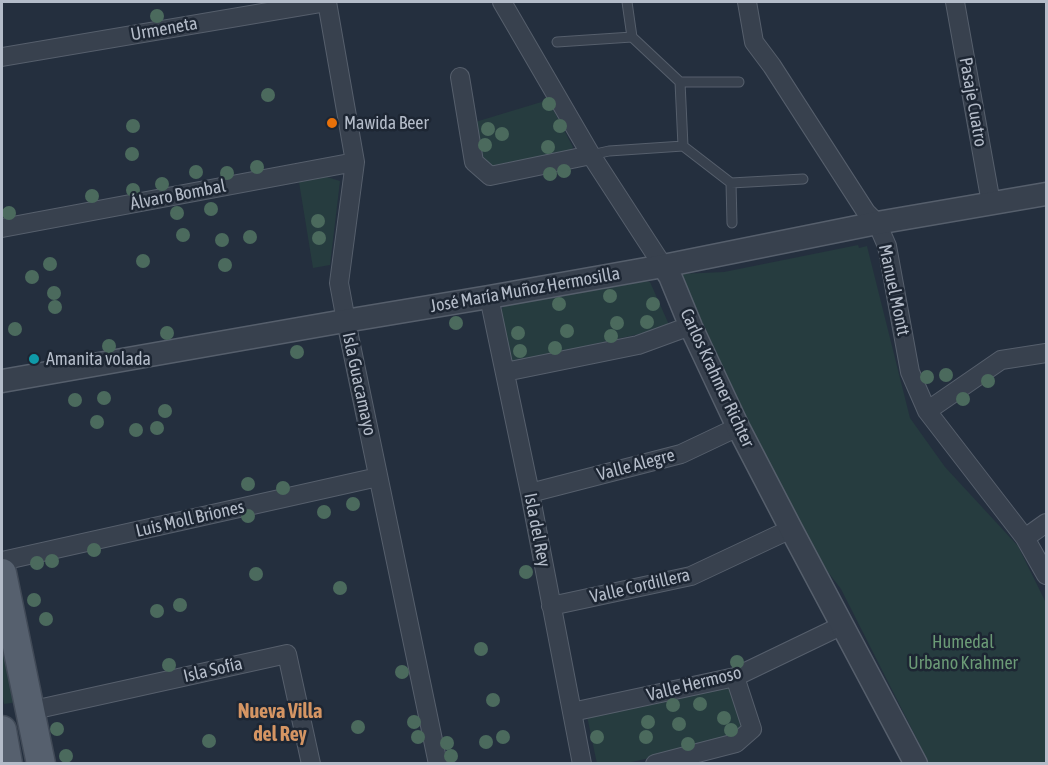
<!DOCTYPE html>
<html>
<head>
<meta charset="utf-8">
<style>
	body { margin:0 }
	#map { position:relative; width:1048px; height:765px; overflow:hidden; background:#242f3e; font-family:"Asap Condensed",sans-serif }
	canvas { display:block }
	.frame { position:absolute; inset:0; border:3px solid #b4bcc9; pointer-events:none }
</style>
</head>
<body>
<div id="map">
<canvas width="1048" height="765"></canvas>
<div class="frame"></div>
</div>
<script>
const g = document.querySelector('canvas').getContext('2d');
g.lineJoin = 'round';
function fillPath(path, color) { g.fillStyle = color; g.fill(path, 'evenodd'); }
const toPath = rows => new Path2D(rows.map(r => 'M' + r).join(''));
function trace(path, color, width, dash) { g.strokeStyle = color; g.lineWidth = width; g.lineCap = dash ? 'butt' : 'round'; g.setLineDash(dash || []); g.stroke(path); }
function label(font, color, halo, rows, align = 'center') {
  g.font = font + ' "Asap Condensed",sans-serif'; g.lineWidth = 5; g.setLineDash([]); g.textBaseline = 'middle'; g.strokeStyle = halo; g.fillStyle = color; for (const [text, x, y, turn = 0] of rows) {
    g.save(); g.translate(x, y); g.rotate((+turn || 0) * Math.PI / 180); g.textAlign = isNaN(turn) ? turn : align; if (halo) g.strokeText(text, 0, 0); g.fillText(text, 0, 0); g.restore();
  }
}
fillPath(toPath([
	[548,100,573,147,569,155,493,170,479,155,472,123],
	[327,177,340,181,330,265,313,268,299,182],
	[858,245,859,248,867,246,910,418,945,467,1018,546,1046,603,1046,763,929,763,841,589,804,541,680,274,724,272],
	[637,279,650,282,670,327,511,363,499,312,505,305],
	[2,621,18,702,4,704,2,691],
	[726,685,736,692,744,723,732,740,627,763,597,764,587,716]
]), '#263c3f');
const service = toPath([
	[627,2,632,37],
	[557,42,632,37,680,82,739,82],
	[680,82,683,146],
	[591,155,609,151,683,146,731,183,803,179],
	[731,183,732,223]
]);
const minor = toPath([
	[327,2,355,162,339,283,346,321,438,764],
	[502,2,591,155,663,266],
	[747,2,754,42,772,66,866,212,877,223,887,246,910,372,927,411,1025,538,1046,575],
	[955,2,991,203],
	[2,57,327,2],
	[460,77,474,162,490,176,591,155],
	[2,228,355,162],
	[489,297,530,493,582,764],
	[505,372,638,345,679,330,691,327],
	[927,411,1001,360,1046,353],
	[530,493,681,454,738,427],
	[1025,538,1046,523],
	[2,561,378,477],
	[551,606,691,576,791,529],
	[29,711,287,654,311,764],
	[572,712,735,677,843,625],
	[655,764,736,743,752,729,735,677]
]);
const tertiary = toPath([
	[663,266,670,276,691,327,738,427,791,529,916,764],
	[2,381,333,323,489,297,663,266,877,223,1046,194]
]);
const primary = toPath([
	[2,573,41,764],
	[2,730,8,764]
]);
trace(service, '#565f6c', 11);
trace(minor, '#565f6c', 20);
trace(tertiary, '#565f6c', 25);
trace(primary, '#414a57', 31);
trace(service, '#38414e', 9);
trace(minor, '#38414e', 18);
trace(tertiary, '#38414e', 22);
trace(primary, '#56606e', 28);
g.fillStyle = '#4b6a5d';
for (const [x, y] of [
	[157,16],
	[268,95],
	[549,104],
	[133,126],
	[560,126],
	[488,129],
	[502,134],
	[485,145],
	[548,147],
	[132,154],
	[257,167],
	[564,171],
	[196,172],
	[227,173],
	[550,174],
	[162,184],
	[133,190],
	[92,196],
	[211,209],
	[9,213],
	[177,213],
	[318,221],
	[183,235],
	[250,237],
	[319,238],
	[222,240],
	[143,261],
	[50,264],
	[225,265],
	[32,277],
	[54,293],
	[610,296],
	[559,304],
	[653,304],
	[55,307],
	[647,322],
	[456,323],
	[617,323],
	[15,329],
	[567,331],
	[167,333],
	[518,333],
	[611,336],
	[109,346],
	[555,348],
	[520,351],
	[297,352],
	[946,375],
	[927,377],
	[988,381],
	[104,398],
	[963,399],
	[75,400],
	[165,411],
	[97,422],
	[157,428],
	[136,430],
	[248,484],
	[283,488],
	[353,504],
	[324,512],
	[248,516],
	[94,550],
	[52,561],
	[37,563],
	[526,572],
	[256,574],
	[340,588],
	[34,600],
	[180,605],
	[157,611],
	[46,619],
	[481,649],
	[737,662],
	[169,665],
	[402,672],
	[493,700],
	[700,704],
	[673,705],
	[724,718],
	[414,722],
	[648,722],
	[679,724],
	[358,727],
	[57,729],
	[731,730],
	[418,737],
	[503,737],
	[597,737],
	[646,737],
	[209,741],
	[486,742],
	[447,743],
	[688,744],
	[66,756],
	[451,756]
]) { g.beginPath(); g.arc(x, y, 7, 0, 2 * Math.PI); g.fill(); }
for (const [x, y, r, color] of [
	[332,123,6,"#e8710a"],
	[34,359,6,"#0f9aa8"]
]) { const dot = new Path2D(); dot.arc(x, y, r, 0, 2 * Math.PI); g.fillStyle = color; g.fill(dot); trace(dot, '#1d2633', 2); }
label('18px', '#b4bcc9', '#1d2633', [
	["Urmeneta",164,29,-10],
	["Pasaje Cuatro",973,102,80],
	["Álvaro Bombal",178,195,-11],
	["José María Muñoz Hermosilla",525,290,-10],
	["Manuel Montt",894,290,78],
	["Carlos Krahmer Richter",717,378,65],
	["Isla Guacamayo",359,384,78],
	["Valle Alegre",636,465,-15],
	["Luis Moll Briones",190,519,-13],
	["Isla del Rey",537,530,79],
	["Valle Cordillera",640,586,-13],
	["Isla Sofía",213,670,-13],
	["Valle Hermoso",694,684,-14]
]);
label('18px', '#b4bcc9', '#1d2633', [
	["Mawida Beer",344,123],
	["Amanita volada",46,359]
], 'left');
label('18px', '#6b9a76', '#1d2633', [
	["Humedal",963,642],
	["Urbano Krahmer",963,663]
]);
label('bold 20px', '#d59563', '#1d2633', [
	["Nueva Villa",280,712],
	["del Rey",280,735]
]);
</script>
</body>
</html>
